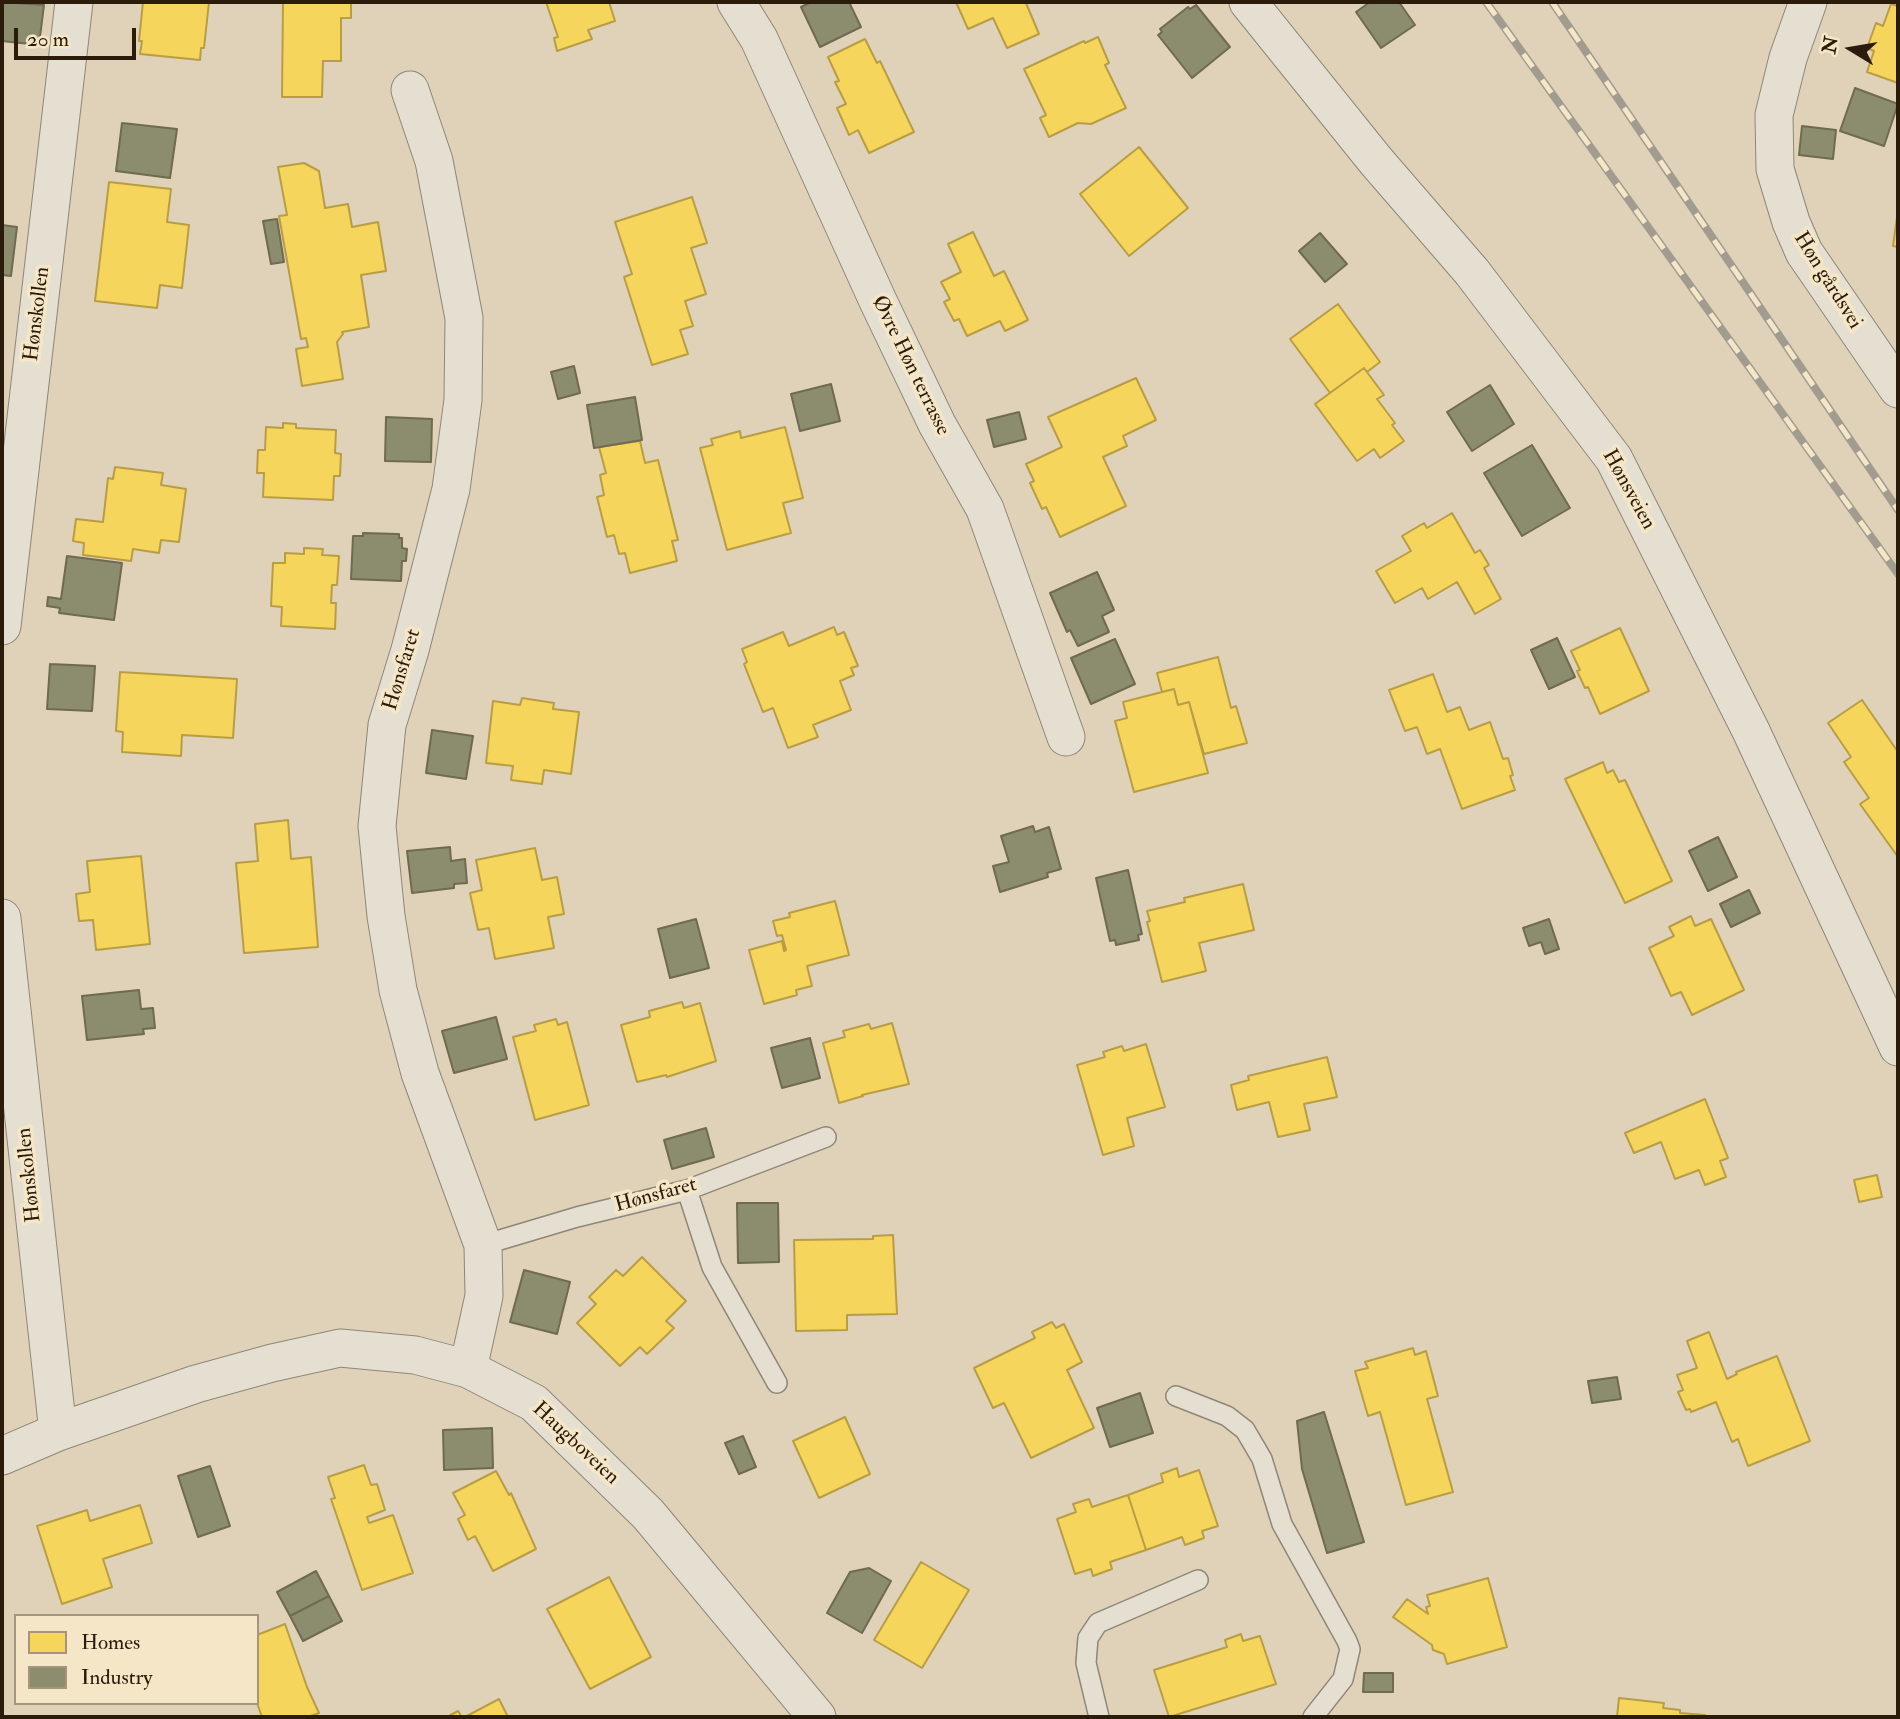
<!DOCTYPE html>
<html>
<head>
<meta charset="utf-8">
<style>
	body { margin:0 }
	#map { position:relative; width:1900px; height:1719px; overflow:hidden; background:#dfd2b9; font-family:"IM FELL Double Pica",serif }
	canvas { display:block }
	.frame { position:absolute; inset:0; border:4px solid #2a1b0b; pointer-events:none }
	.legend { position:absolute; left:14px; top:1614px; width:245px; height:91px; box-sizing:border-box; background:#f5e6c7; border:2px solid #a4957c; margin:0; padding:9px 12px; list-style:none; font-size:21px; color:#2a1b0b }
	.legend li { display:flex; align-items:center; gap:14px; height:35px }
	.legend b { width:35px; border:2px solid #a4957c }
	.north { position:absolute; left:1816px; top:14px; width:70px; height:70px; -webkit-text-stroke:5px #f5e6c7; paint-order:stroke; rotate:281deg; font-size:19px; font-weight:700; line-height:28px; text-align:center; color:#2a1b0b }
	.north::after { content:''; display:block; margin:auto; width:24px; height:32px; background:#2a1b0b; clip-path:polygon(50% 0,100% 100%,50% 72%,0 100%) }
	.scale { position:absolute; left:14px; top:28px; width:122px; height:32px; box-sizing:border-box; border:4px solid #2a1b0b; border-top:0; padding-left:9px; font-size:21px; line-height:24px; white-space:nowrap; color:#2a1b0b; -webkit-text-stroke:5px #f5e6c7; paint-order:stroke }
</style>
</head>
<body>
<div id="map">
<canvas width="1900" height="1719"></canvas>
<div class="frame"></div>
<ul class="legend">
<li><b style="height:19px;background:#f6d55c"></b>Homes</li>
<li><b style="height:19px;background:#8c8c6e"></b>Industry</li>
</ul>
<div class="north">N</div>
<div class="scale">20 m</div>
</div>
<script>
const g = document.querySelector('canvas').getContext('2d');
g.lineJoin = 'round';
function fillPath(path, color) { g.fillStyle = color; g.fill(path, 'evenodd'); }
const toPath = rows => new Path2D(rows.map(r => 'M' + r).join(''));
function trace(path, color, width, dash) { g.strokeStyle = color; g.lineWidth = width; g.lineCap = dash ? 'butt' : 'round'; g.setLineDash(dash || []); g.stroke(path); }
function label(font, color, halo, rows, align = 'center') {
  g.font = font + ' "IM FELL Double Pica",serif'; g.lineWidth = 7; g.setLineDash([]); g.textBaseline = 'middle'; g.strokeStyle = halo; g.fillStyle = color; for (const [text, x, y, turn = 0] of rows) {
    g.save(); g.translate(x, y); g.rotate((+turn || 0) * Math.PI / 180); g.textAlign = isNaN(turn) ? turn : align; if (halo) g.strokeText(text, 0, 0); g.fillText(text, 0, 0); g.restore();
  }
}
const homes = toPath([
	[143,2,209,2,204,48,201,48,200,60,140,54,142,41,139,41,143,2],
	[283,2,351,2,351,18,341,18,341,61,323,61,322,97,282,97,283,2],
	[546,2,609,2,615,21,588,30,592,39,557,51,554,38,558,37,546,2],
	[956,2,1029,2,1026,3,1039,34,1007,48,993,18,968,29,956,2],
	[1891,4,1898,6,1898,83,1867,72,1874,51,1867,48,1876,23,1883,26,1891,4],
	[1098,37,1109,63,1105,65,1126,108,1091,124,1078,123,1049,137,1040,118,1046,115,1024,69,1084,41,1085,43,1098,37],
	[865,39,877,63,880,61,914,132,869,153,858,130,849,135,837,108,846,104,835,82,839,81,828,57,865,39],
	[1139,147,1188,208,1129,256,1080,194,1139,147],
	[304,163,319,171,325,208,348,204,352,227,378,222,386,271,361,275,369,327,342,332,343,334,337,342,343,379,302,386,296,349,308,347,306,338,301,339,279,216,287,215,278,167,304,163],
	[109,182,171,189,167,222,189,225,182,288,160,285,157,308,95,301,109,182],
	[692,197,707,243,691,248,706,294,685,301,693,326,680,330,688,354,652,365,624,277,632,274,615,222,692,197],
	[1898,210,1898,247,1893,246,1898,210],
	[973,232,994,276,1004,271,1028,320,1005,331,1000,321,967,336,959,319,954,321,944,302,950,299,941,282,961,272,948,244,973,232],
	[1338,304,1380,362,1367,372,1364,368,1330,393,1290,339,1338,304],
	[1364,368,1384,395,1377,399,1395,423,1392,425,1404,441,1380,458,1374,449,1357,461,1315,404,1364,368],
	[1136,378,1156,420,1123,436,1127,446,1103,457,1126,506,1060,537,1046,507,1042,509,1030,483,1034,481,1026,464,1062,447,1048,417,1136,378],
	[283,423,296,424,296,428,336,430,335,453,341,454,340,476,334,476,333,500,263,497,264,473,257,473,258,450,265,450,266,427,283,428,283,423],
	[785,427,803,498,783,503,791,533,727,550,700,448,713,445,711,439,740,431,741,438,785,427],
	[640,441,645,463,658,460,678,540,672,541,677,561,630,573,625,553,619,554,614,535,607,537,597,497,604,495,600,475,606,473,599,447,640,441],
	[115,467,163,473,161,485,186,489,179,542,161,540,159,553,133,549,131,561,83,555,84,543,73,541,76,519,103,522,108,478,113,479,115,467],
	[1452,513,1475,553,1480,550,1489,565,1484,568,1501,599,1475,614,1457,582,1428,599,1422,588,1395,603,1376,571,1411,551,1402,536,1424,523,1427,528,1452,513],
	[304,548,323,549,322,555,339,556,337,585,332,585,331,603,336,603,335,629,281,626,282,607,271,606,273,563,285,563,285,553,304,554,304,548],
	[834,627,837,635,844,632,858,666,851,668,854,675,840,681,851,710,813,725,818,737,788,748,773,708,763,712,744,664,747,662,742,649,783,632,789,646,834,627],
	[1620,628,1649,691,1600,714,1588,687,1585,688,1577,671,1580,670,1571,651,1620,628],
	[1218,657,1231,708,1236,706,1247,743,1204,754,1189,702,1178,705,1174,689,1162,692,1157,673,1218,657],
	[120,672,237,679,233,738,182,735,181,756,122,752,123,732,116,731,120,672],
	[1433,674,1447,712,1460,707,1469,730,1490,722,1503,759,1508,758,1513,775,1510,776,1515,790,1462,809,1440,749,1427,754,1417,727,1405,731,1389,690,1433,674],
	[1174,689,1178,705,1189,702,1208,773,1134,792,1115,721,1127,718,1123,702,1174,689],
	[522,698,554,703,553,709,579,712,571,774,544,770,542,784,511,780,513,766,486,763,493,701,520,705,522,698],
	[1862,700,1898,752,1898,857,1860,804,1869,798,1844,762,1851,757,1828,723,1862,700],
	[1603,762,1607,773,1613,770,1619,782,1625,780,1672,881,1625,903,1565,779,1603,762],
	[288,820,291,859,311,857,318,947,244,953,236,863,258,861,255,824,288,820],
	[535,848,542,880,557,877,564,914,548,917,554,948,495,959,489,928,478,930,470,893,482,890,476,860,535,848],
	[141,856,150,944,96,950,93,920,79,921,76,894,90,892,87,861,141,856],
	[1243,884,1254,930,1199,943,1206,971,1162,982,1147,922,1150,921,1147,911,1185,902,1184,898,1243,884],
	[835,901,849,955,807,966,812,986,796,990,797,995,764,1004,749,950,782,941,784,951,786,950,782,935,777,936,773,921,790,917,789,913,835,901],
	[1691,916,1695,926,1711,919,1744,990,1692,1015,1681,992,1671,996,1649,948,1674,936,1669,927,1691,916],
	[682,1002,684,1008,700,1003,716,1061,667,1077,666,1075,637,1082,621,1025,650,1017,649,1011,682,1002],
	[556,1019,558,1025,567,1022,589,1105,535,1120,513,1037,536,1031,534,1025,556,1019],
	[892,1023,909,1084,862,1095,863,1096,839,1103,823,1043,845,1037,843,1031,869,1024,871,1029,892,1023],
	[1146,1044,1165,1107,1127,1118,1134,1146,1103,1155,1077,1065,1105,1057,1103,1052,1122,1046,1124,1051,1146,1044],
	[1327,1057,1337,1097,1304,1104,1310,1130,1278,1137,1269,1102,1237,1110,1231,1085,1249,1080,1248,1076,1327,1057],
	[1705,1099,1728,1158,1720,1161,1726,1177,1705,1185,1699,1170,1675,1179,1661,1142,1634,1153,1625,1133,1705,1099],
	[1877,1175,1882,1197,1859,1202,1854,1180,1877,1175],
	[893,1235,897,1314,847,1315,847,1330,796,1331,794,1240,873,1239,873,1236,893,1235],
	[642,1257,686,1301,666,1321,674,1328,647,1354,640,1347,620,1366,577,1323,596,1304,589,1297,616,1270,623,1276,642,1257],
	[1052,1322,1056,1328,1064,1324,1082,1362,1067,1370,1094,1428,1031,1458,1004,1403,993,1408,974,1368,1035,1338,1032,1332,1052,1322],
	[1709,1332,1727,1379,1737,1374,1736,1372,1777,1356,1810,1441,1748,1466,1738,1439,1732,1442,1716,1402,1691,1412,1690,1409,1686,1410,1678,1392,1683,1390,1677,1375,1697,1368,1687,1341,1709,1332],
	[1413,1348,1415,1355,1426,1351,1438,1396,1427,1399,1453,1492,1406,1505,1380,1412,1368,1416,1355,1371,1368,1368,1365,1362,1413,1348],
	[845,1417,870,1474,819,1498,793,1441,845,1417],
	[364,1465,371,1485,377,1484,385,1510,367,1517,369,1523,393,1515,413,1573,362,1590,331,1499,335,1498,328,1477,364,1465],
	[1177,1468,1179,1477,1199,1470,1218,1526,1202,1531,1204,1538,1185,1545,1182,1537,1146,1550,1128,1495,1163,1482,1161,1474,1177,1468],
	[496,1471,509,1495,511,1493,536,1549,493,1571,475,1536,468,1540,458,1519,465,1515,453,1493,496,1471],
	[1128,1495,1146,1550,1110,1562,1112,1569,1093,1576,1091,1569,1075,1574,1057,1519,1076,1512,1073,1504,1089,1499,1092,1507,1128,1495],
	[140,1505,152,1543,103,1559,112,1587,62,1604,37,1526,87,1510,90,1521,140,1505],
	[921,1562,969,1590,922,1668,874,1640,921,1562],
	[609,1577,651,1657,590,1689,547,1609,609,1577],
	[1488,1578,1507,1647,1447,1664,1444,1654,1433,1650,1432,1645,1393,1617,1407,1599,1428,1614,1426,1607,1430,1606,1427,1595,1488,1578],
	[285,1624,307,1687,319,1713,308,1717,262,1717,257,1703,257,1635,285,1624],
	[1241,1634,1243,1641,1260,1636,1276,1684,1169,1717,1154,1670,1227,1647,1225,1640,1241,1634],
	[1619,1698,1664,1703,1663,1708,1680,1710,1680,1713,1705,1715,1705,1717,1617,1717,1619,1698],
	[499,1699,508,1717,465,1717,499,1699],
	[458,1711,462,1717,447,1717,458,1711]
]);
fillPath(homes, '#f6d55c');
trace(homes, '#b99d44', 2);
const industry = toPath([
	[2,2,44,5,39,45,2,41,2,2],
	[811,2,849,2,861,27,820,47,801,7,811,2],
	[1370,2,1399,2,1415,25,1381,48,1356,12,1370,2],
	[1196,5,1230,47,1192,78,1158,35,1162,32,1160,29,1188,7,1190,9,1196,5],
	[1855,88,1898,104,1884,146,1840,131,1855,88],
	[122,123,177,129,170,178,116,171,122,123],
	[1802,126,1836,130,1833,159,1799,155,1802,126],
	[277,219,284,262,271,264,263,221,277,219],
	[2,225,17,227,11,276,2,275,2,225],
	[1320,233,1347,264,1325,282,1299,251,1320,233],
	[574,366,580,393,558,399,551,372,574,366],
	[831,384,840,421,800,431,791,394,831,384],
	[1490,385,1514,424,1472,451,1447,412,1490,385],
	[635,397,642,440,594,448,587,405,635,397],
	[1019,412,1026,439,994,447,987,420,1019,412],
	[386,417,432,419,431,462,385,461,386,417],
	[1532,445,1570,508,1522,536,1484,473,1532,445],
	[363,533,399,534,399,538,402,538,402,548,407,549,406,561,402,561,401,581,351,579,353,536,363,536,363,533],
	[67,556,122,563,114,620,59,613,60,608,47,606,48,597,61,599,67,556],
	[1097,572,1114,610,1102,616,1109,632,1078,646,1070,630,1067,632,1050,593,1097,572],
	[1557,638,1575,677,1549,689,1531,650,1557,638],
	[1115,639,1135,684,1091,704,1071,658,1115,639],
	[50,664,95,666,92,711,47,709,50,664],
	[432,730,473,736,466,779,426,773,432,730],
	[1033,826,1035,832,1049,827,1061,869,1047,873,1048,877,1000,892,993,866,1009,862,1001,836,1033,826],
	[1718,837,1737,877,1708,891,1689,851,1718,837],
	[450,847,451,861,465,859,467,883,454,884,454,888,412,893,407,851,450,847],
	[1128,870,1142,934,1138,935,1139,940,1116,945,1115,940,1110,941,1096,878,1128,870],
	[1749,890,1760,913,1731,927,1720,904,1749,890],
	[696,919,709,968,670,978,658,929,696,919],
	[1549,919,1559,949,1545,954,1541,942,1529,946,1523,928,1549,919],
	[139,990,141,1009,153,1008,155,1028,143,1029,144,1034,87,1040,82,996,139,990],
	[496,1017,507,1059,454,1073,442,1031,496,1017],
	[810,1038,820,1078,782,1088,771,1048,810,1038],
	[706,1128,714,1157,672,1169,664,1140,706,1128],
	[737,1203,778,1203,779,1262,738,1263,737,1203],
	[524,1270,570,1282,557,1334,510,1322,524,1270],
	[1617,1377,1621,1399,1592,1403,1588,1381,1617,1377],
	[1140,1393,1153,1433,1110,1447,1097,1408,1140,1393],
	[1324,1412,1364,1542,1327,1553,1302,1469,1297,1421,1324,1412],
	[492,1428,493,1468,444,1470,443,1430,492,1428],
	[743,1436,756,1467,739,1474,725,1443,743,1436],
	[210,1466,230,1526,198,1537,178,1476,210,1466],
	[869,1568,891,1581,862,1633,827,1613,850,1572,869,1568],
	[316,1571,329,1596,290,1616,277,1592,316,1571],
	[329,1596,342,1621,303,1641,290,1616,329,1596],
	[1364,1673,1393,1673,1393,1692,1363,1692,1364,1673]
]);
fillPath(industry, '#8c8c6e');
trace(industry, '#6f6a50', 2);
const lane = toPath([
	[687,1190,712,1267,777,1383],
	[483,1245,577,1217,687,1190,826,1137],
	[1176,1396,1227,1416,1245,1430,1262,1459,1282,1524,1347,1641,1350,1649,1343,1679,1313,1717],
	[1099,1717,1086,1663,1088,1638,1098,1623,1198,1580]
]);
const street = toPath([
	[736,2,759,39,878,301,937,424,985,509,1066,737],
	[1248,2,1376,161,1472,272,1614,459,1751,731,1898,1047],
	[1808,2,1788,58,1774,115,1775,169,1791,222,1804,252,1898,389],
	[410,90,434,161,464,318,463,400,451,489,410,650,387,725,377,826,386,916,398,990,420,1073,483,1245,484,1296,468,1369],
	[2,626,74,2],
	[2,918,58,1432],
	[2,1456,58,1432,196,1384,272,1363,340,1348,415,1355,468,1369,534,1403,648,1514,817,1717]
]);
trace(lane, '#8f8676', 22);
trace(street, '#8f8676', 39);
trace(lane, '#e5dfd2', 19);
trace(street, '#e5dfd2', 37);
const rail = toPath([
	[1486,2,1898,574],
	[1552,2,1898,510]
]);
trace(rail, '#a29c90', 8);
trace(rail, '#f5e6c7', 5, [16]);
label('21px', '#2a1b0b', '#f5e6c7', [
	["Høn gårdsvei",1827,281,58],
	["Hønskollen",38,314,-83],
	["Øvre Høn terrasse",910,366,64],
	["Hønsveien",1628,490,61],
	["Hønsfaret",403,670,-73],
	["Hønskollen",30,1175,-96],
	["Hønsfaret",656,1196,-15],
	["Haugboveien",575,1444,43]
]);
</script>
</body>
</html>
